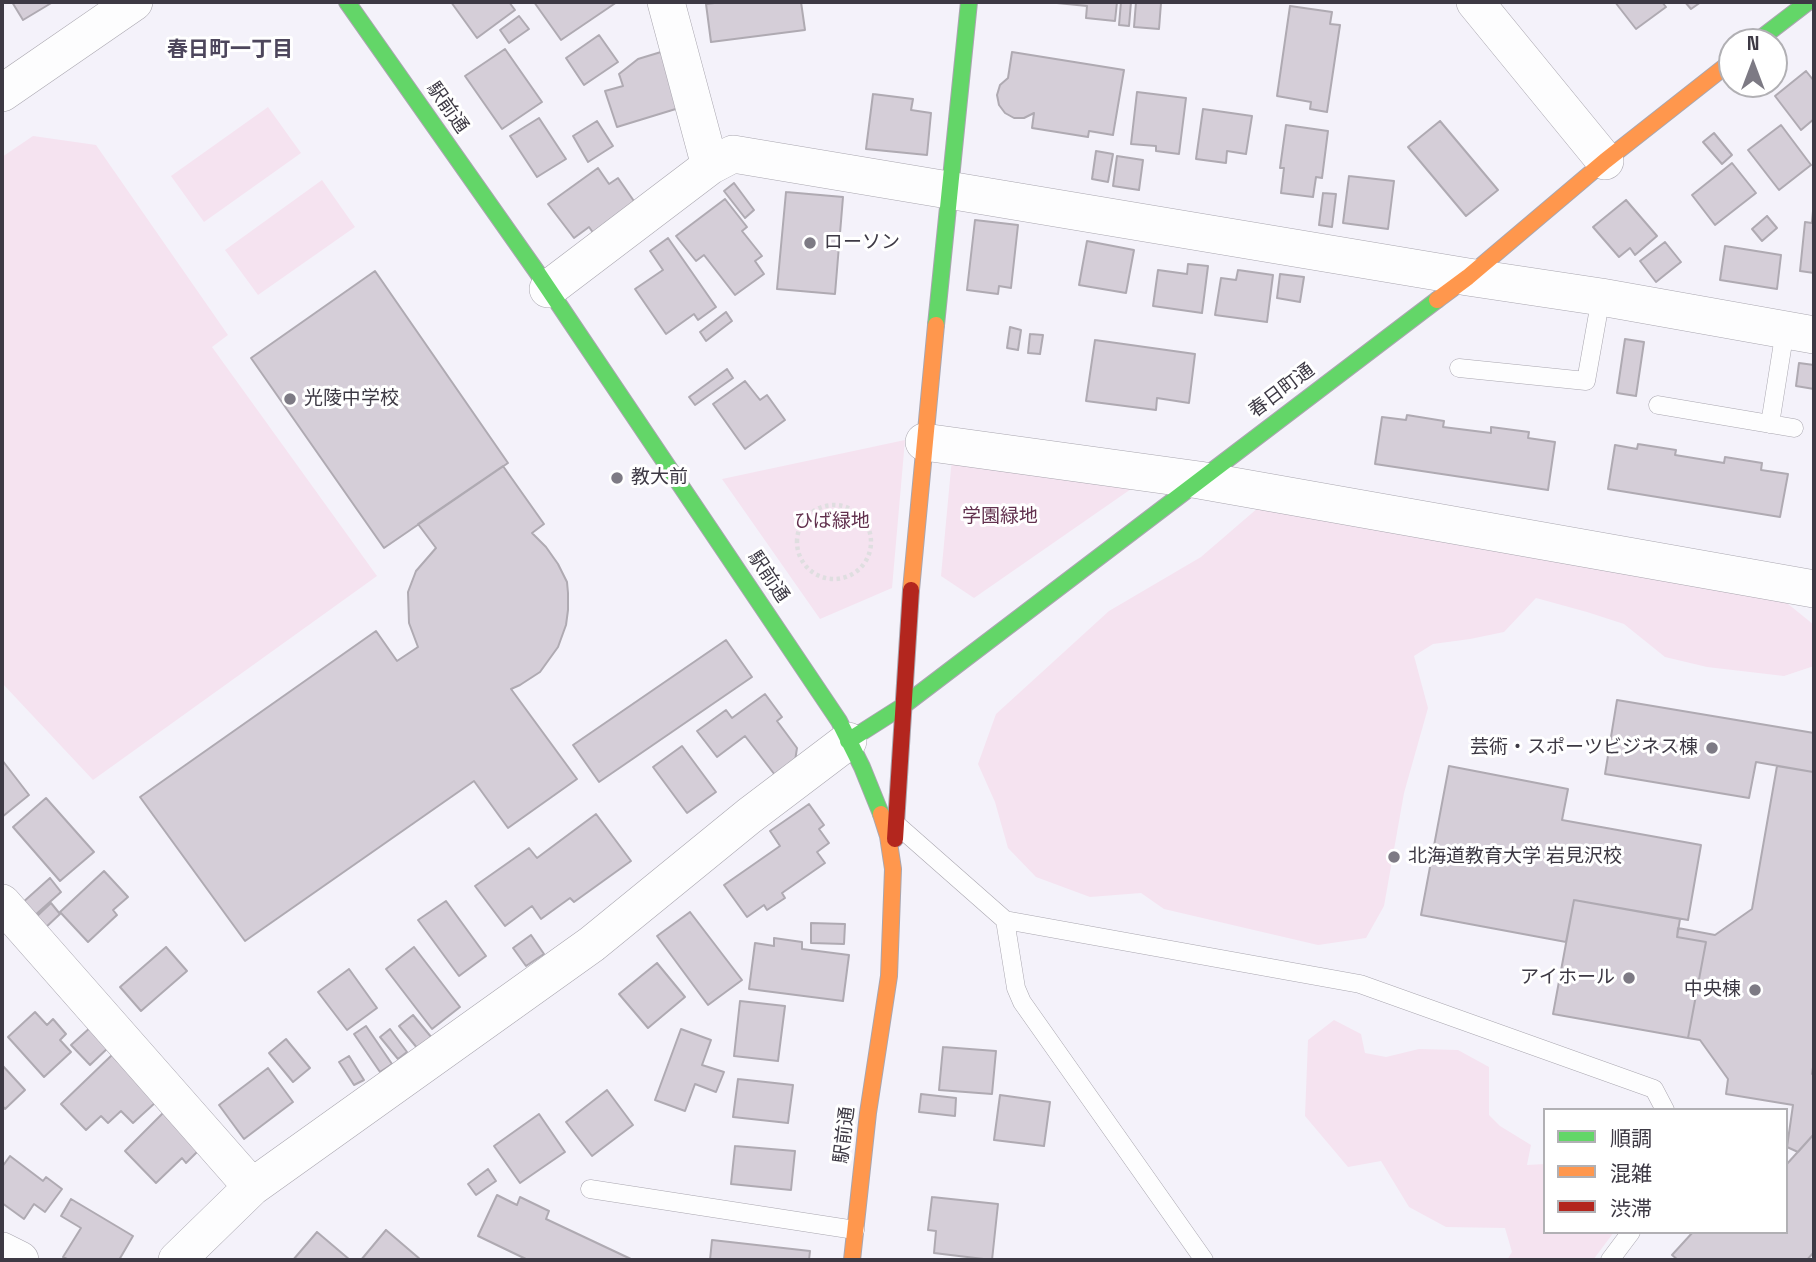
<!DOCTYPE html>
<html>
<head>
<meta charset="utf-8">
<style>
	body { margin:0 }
	#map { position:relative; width:1816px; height:1262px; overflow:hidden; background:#f4f2fa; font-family:"Space Grotesk","Noto Sans JP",sans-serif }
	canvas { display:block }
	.frame { position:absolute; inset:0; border:4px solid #3d3944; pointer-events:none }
	.legend { position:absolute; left:1543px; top:1108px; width:245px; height:126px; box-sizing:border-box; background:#fff; border:2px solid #b1b0b4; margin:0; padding:9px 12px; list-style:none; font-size:21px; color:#3d3944 }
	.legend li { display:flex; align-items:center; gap:14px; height:35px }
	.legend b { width:35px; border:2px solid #b1b0b4 }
	.north { position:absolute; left:1718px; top:28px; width:70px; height:70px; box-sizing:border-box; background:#fff; border:2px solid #b1b0b4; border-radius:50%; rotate:0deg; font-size:19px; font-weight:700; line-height:28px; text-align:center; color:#3d3944 }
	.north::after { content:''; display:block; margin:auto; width:24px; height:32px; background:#7d7a84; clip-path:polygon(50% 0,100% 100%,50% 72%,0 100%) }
</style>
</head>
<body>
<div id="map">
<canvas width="1816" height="1262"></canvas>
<div class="frame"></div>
<ul class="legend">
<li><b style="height:9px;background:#63d668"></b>順調</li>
<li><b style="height:9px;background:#ff974d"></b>混雑</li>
<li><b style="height:9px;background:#b3261e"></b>渋滞</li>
</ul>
<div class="north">N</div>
</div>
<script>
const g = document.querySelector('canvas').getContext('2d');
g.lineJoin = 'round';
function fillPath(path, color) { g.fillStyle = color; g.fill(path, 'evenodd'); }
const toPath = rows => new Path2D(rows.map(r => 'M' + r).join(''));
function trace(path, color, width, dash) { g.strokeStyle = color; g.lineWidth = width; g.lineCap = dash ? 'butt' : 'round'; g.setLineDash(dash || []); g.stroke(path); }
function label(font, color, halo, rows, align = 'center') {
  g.font = font + ' "Space Grotesk","Noto Sans JP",sans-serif'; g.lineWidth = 6; g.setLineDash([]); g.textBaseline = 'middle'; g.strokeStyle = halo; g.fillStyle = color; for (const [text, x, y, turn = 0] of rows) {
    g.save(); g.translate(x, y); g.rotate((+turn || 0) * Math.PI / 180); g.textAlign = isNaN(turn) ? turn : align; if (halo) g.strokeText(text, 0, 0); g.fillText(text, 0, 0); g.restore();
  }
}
fillPath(toPath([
	[268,107,301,153,204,222,171,176],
	[33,136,96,145,228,335,212,347,377,576,93,780,2,683,2,157],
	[322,180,355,227,258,295,225,250],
	[905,440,892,588,820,619,722,479],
	[952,458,1144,480,974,598,941,576],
	[1259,507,1782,599,1814,625,1814,666,1784,676,1707,667,1665,657,1624,624,1587,612,1536,598,1504,632,1470,639,1433,644,1414,656,1428,708,1404,793,1384,906,1366,938,1318,945,1164,909,1141,893,1090,897,1036,877,1008,848,995,802,978,764,996,714,1109,611,1201,557],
	[1334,1020,1361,1034,1365,1053,1386,1057,1419,1049,1458,1050,1489,1067,1489,1115,1500,1126,1531,1145,1527,1165,1545,1164,1545,1232,1614,1232,1593,1260,1507,1260,1512,1252,1505,1228,1446,1227,1409,1207,1381,1161,1348,1167,1305,1116,1308,1040]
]), '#f5e3f0');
const building = toPath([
	[12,2,53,2,23,20,12,2],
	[451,2,509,2,515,10,477,38,451,2],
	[534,2,617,2,561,40,534,2],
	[723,2,801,2,805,30,711,42,706,4,723,2],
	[1047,2,1117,2,1115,21,1086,18,1087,6,1047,2],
	[1121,2,1131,2,1129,26,1119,25,1121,2],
	[1136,2,1161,3,1159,29,1134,27,1136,2],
	[1615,2,1662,2,1666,7,1636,29,1615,2],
	[1685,2,1701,2,1691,9,1685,2],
	[1290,6,1332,12,1330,24,1340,25,1327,112,1310,109,1311,102,1277,96,1290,6],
	[519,16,529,29,509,43,500,30,519,16],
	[599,35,618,62,584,85,566,58,599,35],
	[505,49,542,102,502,129,465,76,505,49],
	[661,52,679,108,617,127,605,91,623,86,619,74,638,59,661,52],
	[1012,52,1124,70,1113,135,1089,131,1088,137,1032,128,1034,113,1024,118,1014,118,1005,113,999,105,997,95,1000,85,1008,78,1012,52],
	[1806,71,1814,81,1814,119,1801,130,1775,96,1806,71],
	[1137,92,1186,98,1179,154,1156,151,1156,146,1131,144,1137,92],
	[873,94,913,99,911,110,931,113,927,155,866,149,873,94],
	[1203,109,1252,116,1246,154,1227,151,1226,163,1196,159,1203,109],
	[539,118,566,159,537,177,510,136,539,118],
	[597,121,613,146,588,162,573,136,597,121],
	[1440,121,1498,190,1466,216,1408,147,1440,121],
	[1286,125,1328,131,1322,178,1316,177,1313,197,1281,193,1284,168,1280,168,1286,125],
	[1781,125,1811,165,1779,190,1748,150,1781,125],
	[1714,133,1732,155,1722,164,1703,142,1714,133],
	[1096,151,1113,154,1108,182,1092,179,1096,151],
	[1117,156,1143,160,1139,190,1113,186,1117,156],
	[1732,163,1756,193,1715,225,1692,195,1732,163],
	[598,168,609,184,618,178,636,204,594,234,589,227,574,238,548,204,598,168],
	[1349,176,1394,181,1388,229,1343,223,1349,176],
	[734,183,754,210,745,218,724,191,734,183],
	[786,192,843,197,835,294,777,289,786,192],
	[1323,193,1336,194,1332,227,1319,225,1323,193],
	[725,199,747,227,742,231,762,256,755,261,764,274,735,295,704,255,696,261,676,236,725,199],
	[1626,200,1657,236,1635,255,1630,248,1619,257,1593,227,1626,200],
	[1813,211,1814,211,1814,273,1800,271,1805,222,1812,223,1813,211],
	[1767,216,1777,228,1762,241,1752,229,1767,216],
	[975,220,1018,225,1011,288,999,286,998,294,967,290,975,220],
	[668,238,716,307,698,320,694,314,666,334,635,289,663,270,650,251,668,238],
	[1087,241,1134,250,1126,293,1079,285,1087,241],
	[1665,242,1681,262,1656,282,1640,261,1665,242],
	[1725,246,1781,255,1777,289,1720,280,1725,246],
	[1188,264,1208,266,1202,313,1153,306,1158,270,1187,274,1188,264],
	[1238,270,1273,275,1267,322,1215,315,1221,278,1236,280,1238,270],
	[375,271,508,463,384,548,251,358,375,271],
	[1280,274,1304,277,1300,302,1277,298,1280,274],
	[726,312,732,321,706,341,700,332,726,312],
	[1010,327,1021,330,1018,350,1007,348,1010,327],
	[1030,334,1043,335,1040,354,1028,353,1030,334],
	[1625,339,1644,342,1636,396,1617,393,1625,339],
	[1095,340,1195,354,1189,403,1157,398,1156,410,1086,401,1095,340],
	[1799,363,1814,365,1814,389,1796,386,1799,363],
	[727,369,733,378,695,405,689,397,727,369],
	[745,381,760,400,767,395,785,420,745,449,713,404,745,381],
	[1407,415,1444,421,1443,427,1491,433,1491,427,1529,432,1528,438,1555,442,1548,490,1375,464,1382,417,1406,420,1407,415],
	[1638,444,1676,450,1675,455,1724,463,1725,457,1762,463,1761,470,1788,474,1780,517,1608,489,1615,445,1637,449,1638,444],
	[503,466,544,524,532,533,546,547,558,564,567,582,568,593,568,610,566,625,558,647,540,672,520,685,511,689,577,779,508,828,474,781,245,941,140,797,376,631,397,661,418,647,409,623,408,592,416,571,436,548,418,524,503,466],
	[726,640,752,677,599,782,573,745,726,640],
	[765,694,782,717,777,721,797,748,795,761,775,775,745,736,717,757,697,731,726,710,732,718,765,694],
	[1617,700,1814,733,1813,772,1756,762,1749,798,1605,774,1617,700],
	[682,746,716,792,687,813,653,767,682,746],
	[2,760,29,795,2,817,2,760],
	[1814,765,1814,1061,1812,1074,1814,1074,1814,1134,1798,1152,1787,1147,1793,1105,1726,1094,1728,1079,1700,1040,1688,1038,1706,942,1677,937,1678,928,1715,935,1752,909,1777,766,1813,772,1814,765],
	[1449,766,1568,789,1562,820,1701,845,1688,920,1574,900,1566,942,1421,915,1449,766],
	[46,798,94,852,60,881,13,827,46,798],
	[809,804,824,825,819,829,829,843,817,852,825,863,782,893,785,898,767,910,764,905,747,917,724,885,780,846,770,831,809,804],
	[596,814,631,861,574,902,570,898,541,919,532,906,505,926,475,886,529,848,537,858,596,814],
	[104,871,128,897,113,910,117,915,88,942,60,912,104,871],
	[50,878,61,892,33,917,21,904,50,878],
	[1574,900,1680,919,1677,937,1706,942,1688,1038,1553,1014,1574,900],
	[446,901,486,956,459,976,418,920,446,901],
	[51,903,60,914,44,929,35,918,51,903],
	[690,912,742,980,708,1005,657,936,690,912],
	[811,923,845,924,844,944,811,943,811,923],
	[531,935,544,954,526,966,513,948,531,935],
	[774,938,802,942,802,949,849,955,843,1001,749,989,755,943,774,946,774,938],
	[166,947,187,971,141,1011,120,987,166,947],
	[414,947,460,1007,432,1029,386,969,414,947],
	[657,963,685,997,648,1028,619,994,657,963],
	[349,969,377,1008,347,1030,318,992,349,969],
	[740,1001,785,1006,778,1061,734,1056,740,1001],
	[35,1012,47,1025,53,1019,66,1034,60,1040,71,1052,44,1077,8,1037,35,1012],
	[413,1015,432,1038,418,1049,399,1026,413,1015],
	[92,1026,110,1046,90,1065,71,1045,92,1026],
	[366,1026,392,1064,380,1072,354,1034,366,1026],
	[390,1029,407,1052,398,1059,380,1037,390,1029],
	[681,1029,711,1040,702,1065,724,1072,716,1092,695,1084,685,1111,655,1100,681,1029],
	[286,1039,310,1068,293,1082,269,1053,286,1039],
	[943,1047,996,1051,992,1094,939,1090,943,1047],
	[112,1055,156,1102,133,1123,121,1111,108,1123,101,1116,86,1130,61,1104,112,1055],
	[349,1056,364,1080,354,1085,339,1062,349,1056],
	[2,1065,25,1090,5,1109,2,1105,2,1065],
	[268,1068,293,1102,244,1139,219,1105,268,1068],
	[738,1079,793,1085,788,1123,733,1117,738,1079],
	[607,1090,633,1125,592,1156,566,1122,607,1090],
	[921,1094,956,1098,955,1116,919,1112,921,1094],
	[1000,1095,1050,1102,1044,1146,994,1140,1000,1095],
	[163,1113,199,1150,186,1163,182,1158,156,1183,125,1151,163,1113],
	[539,1114,565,1152,520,1183,494,1146,539,1114],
	[1814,1134,1814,1252,1807,1260,1678,1260,1672,1255,1693,1232,1786,1232,1786,1165,1814,1134],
	[735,1146,795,1151,791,1190,731,1184,735,1146],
	[10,1156,43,1181,46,1177,62,1189,45,1212,34,1204,24,1219,2,1203,2,1167,10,1156],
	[488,1169,496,1181,476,1195,468,1184,488,1169],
	[497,1195,517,1205,520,1197,549,1211,546,1219,633,1260,528,1260,478,1236,497,1195],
	[932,1197,998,1204,992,1260,934,1253,936,1231,928,1230,932,1197],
	[71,1199,133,1236,119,1260,69,1260,63,1257,81,1228,61,1216,71,1199],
	[386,1230,421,1260,361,1260,386,1230],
	[317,1232,350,1260,293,1260,317,1232],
	[712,1240,810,1251,809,1260,710,1260,712,1240]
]);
fillPath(building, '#d5ced8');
trace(building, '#afaab2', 2);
const lane = toPath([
	[1459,368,1586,381,1601,297],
	[1658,405,1794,428],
	[1770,424,1785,330],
	[896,824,1005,920,1360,984,1654,1089,1665,1110],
	[1005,920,1016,988,1022,1002,1204,1260],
	[590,1189,855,1230],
	[1610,1260,1631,1232]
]);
const street = toPath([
	[666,2,710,166],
	[1475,2,1605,161],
	[2,93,134,2],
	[548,289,710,166,733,154,1468,277,1601,297,1814,335],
	[924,442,1199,480,1814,589],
	[2,903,252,1187],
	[2,1251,20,1260],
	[177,1260,252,1187,592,944,749,816,848,741]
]);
const fast = toPath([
	[347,2,537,272,839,721,862,767,881,814],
	[1756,42,1808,2],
	[936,325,969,2],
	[848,741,903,706,1437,300]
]);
const slow = toPath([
	[1437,300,1468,277,1605,161,1732,61],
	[911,590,936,325],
	[852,1260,868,1113,889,976,893,869,888,836,881,814]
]);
const jam = toPath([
	[895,839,911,590]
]);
trace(lane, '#a9a6af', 19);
trace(street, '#a9a6af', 38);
trace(fast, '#a9a6af', 18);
trace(slow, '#a9a6af', 18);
trace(jam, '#a9a6af', 18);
trace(toPath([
	'797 542a37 37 0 1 1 74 0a37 37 0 1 1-74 0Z'
]), '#dfdee0', 4.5, [3.5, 3.5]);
trace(lane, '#fdfdfe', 18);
trace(street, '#fdfdfe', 37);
trace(fast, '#63d668', 16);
trace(slow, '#ff974d', 16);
trace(jam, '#b3261e', 16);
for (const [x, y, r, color] of [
	[810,243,7,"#7d7a84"],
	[290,399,7,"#7d7a84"],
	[617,478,7,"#7d7a84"],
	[1712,748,7,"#7d7a84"],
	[1394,857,7,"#7d7a84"],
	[1629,978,7,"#7d7a84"],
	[1755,990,7,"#7d7a84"]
]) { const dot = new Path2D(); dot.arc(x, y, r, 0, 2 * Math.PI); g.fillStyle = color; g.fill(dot); trace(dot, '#fff', 2.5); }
label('19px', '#3d3944', '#fff', [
	["駅前通",447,108,55],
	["春日町通",1282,391,-37],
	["駅前通",768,577,56],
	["駅前通",845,1135,-83]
]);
label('19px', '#3d3944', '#fff', [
	["ローソン",824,243],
	["光陵中学校",304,399],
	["教大前",631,478],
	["芸術・スポーツビジネス棟",1698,748,"right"],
	["北海道教育大学 岩見沢校",1408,857],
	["アイホール",1615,978,"right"],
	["中央棟",1741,990,"right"]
], 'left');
label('19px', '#62314e', '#fff', [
	["学園緑地",1000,517],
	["ひば緑地",832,522]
]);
label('bold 21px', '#4d465c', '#fff', [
	["春日町一丁目",230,50]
]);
</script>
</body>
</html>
